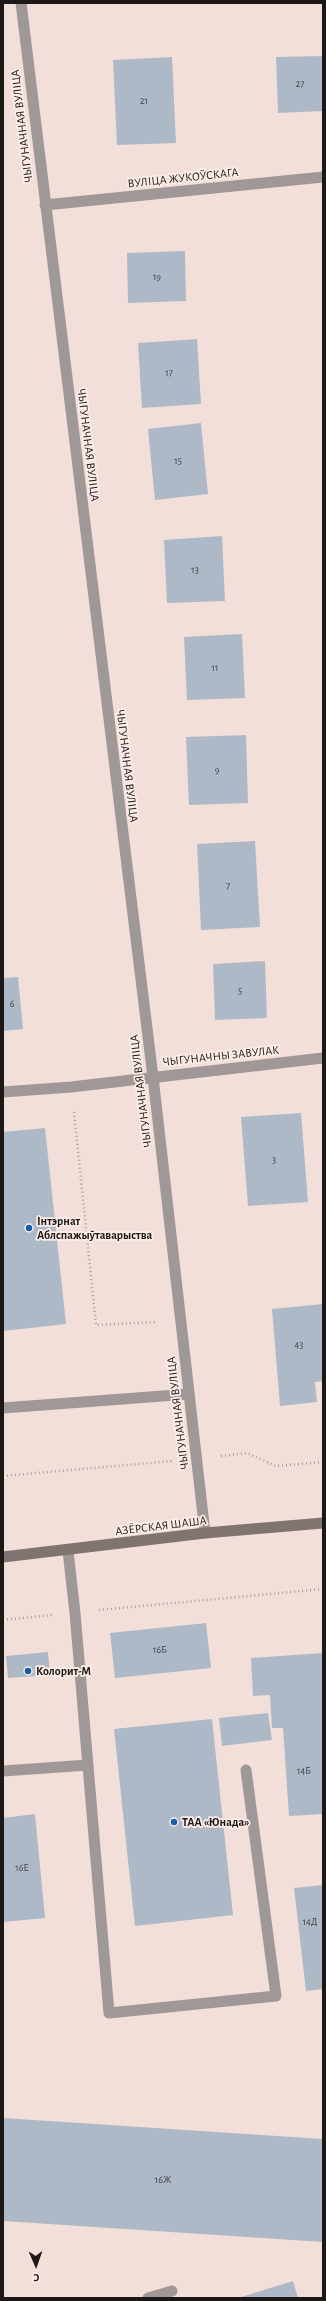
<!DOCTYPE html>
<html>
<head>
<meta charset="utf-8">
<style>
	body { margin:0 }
	#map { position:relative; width:326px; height:2301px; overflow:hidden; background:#f3dfd9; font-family:"Alegreya Sans",sans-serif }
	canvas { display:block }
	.frame { position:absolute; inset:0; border:4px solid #1d1715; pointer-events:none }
	.north { position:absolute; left:16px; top:2245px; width:40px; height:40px; -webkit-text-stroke:3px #fdede9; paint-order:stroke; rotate:178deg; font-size:11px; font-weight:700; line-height:16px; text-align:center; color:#1d1715 }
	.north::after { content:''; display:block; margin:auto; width:14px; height:18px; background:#1d1715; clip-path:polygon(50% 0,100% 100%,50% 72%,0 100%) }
</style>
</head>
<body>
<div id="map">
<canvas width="326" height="2301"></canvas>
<div class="frame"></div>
<div class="north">С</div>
</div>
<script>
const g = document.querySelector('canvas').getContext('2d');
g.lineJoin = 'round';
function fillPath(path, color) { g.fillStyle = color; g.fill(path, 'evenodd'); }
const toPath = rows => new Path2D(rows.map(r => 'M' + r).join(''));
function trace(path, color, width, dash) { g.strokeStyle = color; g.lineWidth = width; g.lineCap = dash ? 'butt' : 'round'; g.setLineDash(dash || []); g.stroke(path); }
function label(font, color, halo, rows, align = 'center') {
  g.font = font + ' "Alegreya Sans",sans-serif'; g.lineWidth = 3.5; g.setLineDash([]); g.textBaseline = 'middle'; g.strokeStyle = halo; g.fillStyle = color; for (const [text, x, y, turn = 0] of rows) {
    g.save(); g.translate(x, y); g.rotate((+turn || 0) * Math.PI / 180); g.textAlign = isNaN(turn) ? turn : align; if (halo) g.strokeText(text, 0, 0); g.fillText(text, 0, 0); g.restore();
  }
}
fillPath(toPath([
	[323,56,323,111,278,113,276,57],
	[172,57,176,143,117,145,113,60],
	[185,251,186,301,128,303,127,253],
	[197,339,201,404,142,408,138,343],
	[201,423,208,494,155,500,148,429],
	[222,536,225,601,167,603,164,540],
	[242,634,245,698,187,700,184,637],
	[246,735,248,803,189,805,186,737],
	[255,841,260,927,201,930,197,844],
	[265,961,267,1018,215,1020,213,964],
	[18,977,23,1029,3,1031,3,978],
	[301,1113,308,1202,248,1206,241,1117],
	[45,1128,66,1324,3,1331,3,1132],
	[323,1304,323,1381,315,1382,317,1402,280,1406,272,1309],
	[206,1623,211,1668,115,1678,110,1633],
	[48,1652,50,1675,8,1678,6,1656],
	[323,1653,323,1814,289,1816,283,1728,272,1728,270,1695,253,1696,251,1658],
	[268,1713,272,1740,222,1746,219,1718],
	[212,1719,233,1915,135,1926,114,1729],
	[35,1814,45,1918,3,1922,3,1818],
	[323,1885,323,1989,306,1991,294,1888],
	[3,2118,323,2139,323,2242,3,2221],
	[293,2281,298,2298,238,2298]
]), '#aeb9c7');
trace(toPath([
	[74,1112,96,1325,157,1322],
	[221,1456,247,1453,276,1466,323,1462],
	[3,1476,172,1461],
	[99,1610,323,1589],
	[3,1620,52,1615]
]), '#ac9d98', 2.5, [1, 3]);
trace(toPath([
	[3,1408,189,1394],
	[68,1551,75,1613,109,2013,276,1996,246,1770],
	[3,1771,88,1765],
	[148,2298,172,2291]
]), '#a09896', 11);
trace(toPath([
	[21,3,153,1077,205,1533],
	[45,205,323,177],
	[3,1092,71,1087,323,1058]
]), '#a09896', 11);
trace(toPath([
	[3,1557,205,1533,323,1523]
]), '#7f7470', 11);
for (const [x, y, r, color] of [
	[29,1228,4,"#155eae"],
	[28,1671,4,"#155eae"],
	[174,1822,4,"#155eae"]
]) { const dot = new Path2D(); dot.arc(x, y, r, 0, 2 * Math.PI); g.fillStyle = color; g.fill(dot); trace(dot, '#fdede9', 1.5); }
label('10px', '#414042', null, [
	["27",300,84],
	["21",144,101],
	["19",157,277],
	["17",169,373],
	["15",178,461],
	["13",195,570],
	["11",215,668],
	["9",217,770],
	["7",228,886],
	["5",240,991],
	["6",12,1004],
	["3",274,1160],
	["43",299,1345],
	["16Б",160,1650],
	["14Б",304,1771],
	["16Е",22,1868],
	["14Д",310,1922],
	["16Ж",163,2180]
]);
label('12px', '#1d1715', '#fdede9', [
	["ЧЫГУНАЧНАЯ ВУЛІЦА",22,126,-97],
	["ВУЛІЦА ЖУКОЎСКАГА",183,178,-6],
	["ЧЫГУНАЧНАЯ ВУЛІЦА",88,445,83],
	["ЧЫГУНАЧНАЯ ВУЛІЦА",127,766,83],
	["ЧЫГУНАЧНЫ ЗАВУЛАК",221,1056,-6],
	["ЧЫГУНАЧНАЯ ВУЛІЦА",141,1091,-97],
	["ЧЫГУНАЧНАЯ ВУЛІЦА",178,1413,-97],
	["АЗЁРСКАЯ ШАША",161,1526,-7]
]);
label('bold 12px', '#1d1715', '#fdede9', [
	["Інтэрнат",37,1221],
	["Аблспажыўтаварыства",37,1235],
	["Колорит-М",36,1671],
	["ТАА «Юнада»",182,1822]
], 'left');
</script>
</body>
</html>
